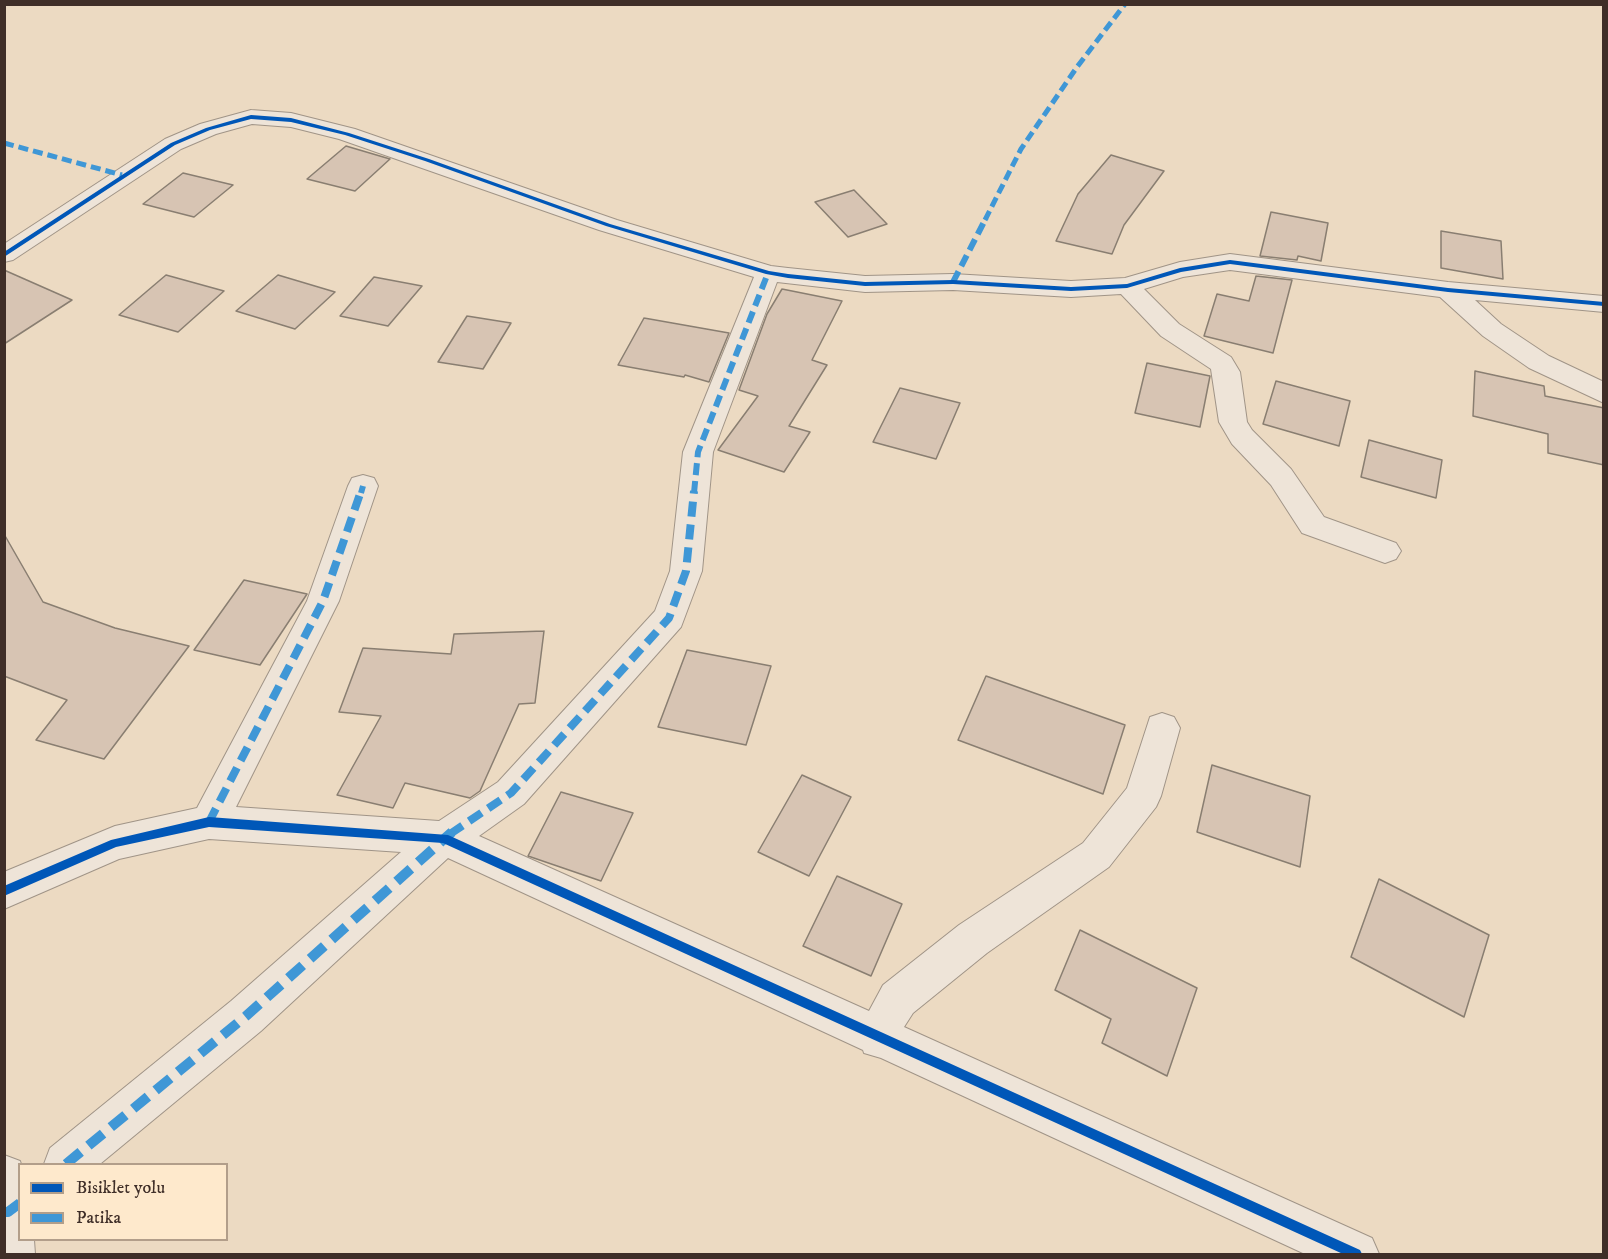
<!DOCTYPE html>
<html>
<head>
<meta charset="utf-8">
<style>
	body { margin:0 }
	#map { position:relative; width:1608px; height:1259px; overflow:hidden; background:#ecdac2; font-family:"IM FELL DW Pica",serif }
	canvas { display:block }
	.frame { position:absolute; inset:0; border:6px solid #3f2e28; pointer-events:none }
	.legend { position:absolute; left:18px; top:1163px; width:210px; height:78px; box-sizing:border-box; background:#fee9cc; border:2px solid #b29e8a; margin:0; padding:8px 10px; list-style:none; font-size:18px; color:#3f2e28 }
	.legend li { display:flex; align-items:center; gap:12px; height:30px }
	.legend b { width:30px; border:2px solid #b29e8a }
</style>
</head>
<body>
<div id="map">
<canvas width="1608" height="1259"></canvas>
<div class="frame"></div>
<ul class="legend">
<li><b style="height:8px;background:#0057b8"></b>Bisiklet yolu</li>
<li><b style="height:8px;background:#3f97d6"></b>Patika</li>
</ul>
</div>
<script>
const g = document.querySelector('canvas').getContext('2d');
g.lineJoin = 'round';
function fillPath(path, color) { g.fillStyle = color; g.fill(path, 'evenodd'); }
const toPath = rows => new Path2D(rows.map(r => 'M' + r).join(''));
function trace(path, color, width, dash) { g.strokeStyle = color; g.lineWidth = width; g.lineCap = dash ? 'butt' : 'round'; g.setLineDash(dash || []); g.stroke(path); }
const building = toPath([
	[346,146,390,159,355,191,307,179,346,146],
	[1111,155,1164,171,1124,225,1112,254,1056,241,1078,194,1111,155],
	[183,173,233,185,194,217,143,204,183,173],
	[854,190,887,224,848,237,815,202,854,190],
	[1271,212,1328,223,1321,261,1298,256,1297,260,1260,256,1271,212],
	[1441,231,1501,241,1503,279,1441,268,1441,231],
	[4,270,72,300,4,344,4,270],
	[166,275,224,291,178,332,119,315,166,275],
	[278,275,335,292,295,329,236,311,278,275],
	[1256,276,1292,280,1273,353,1204,336,1217,294,1249,301,1256,276],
	[374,277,422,286,388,326,340,316,374,277],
	[782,289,842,301,812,360,827,365,789,426,810,432,784,472,718,450,758,396,739,390,767,314,782,289],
	[467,316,511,323,483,369,438,362,467,316],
	[644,318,729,333,709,382,685,375,684,377,618,365,644,318],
	[1147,363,1210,376,1200,427,1135,413,1147,363],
	[1475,371,1544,386,1545,396,1604,408,1604,465,1548,453,1548,434,1473,416,1475,371],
	[1276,381,1350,401,1339,446,1263,424,1276,381],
	[900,388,960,403,936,459,873,442,900,388],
	[1369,440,1442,460,1436,498,1361,477,1369,440],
	[4,534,43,602,115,628,189,646,104,759,36,740,67,700,4,676,4,534],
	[244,580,307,594,260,665,194,650,244,580],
	[544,631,535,703,519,704,480,791,470,798,405,783,393,808,337,795,381,716,339,712,363,648,451,654,454,634,544,631],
	[687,650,771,666,746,745,658,727,687,650],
	[986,676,1125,725,1103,794,958,740,986,676],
	[1212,765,1310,796,1300,867,1197,832,1212,765],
	[802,775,851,797,809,876,758,852,802,775],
	[561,792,633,813,601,881,528,856,561,792],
	[837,876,902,904,871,976,803,946,837,876],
	[1379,879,1489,935,1464,1017,1351,957,1379,879],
	[1080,930,1197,988,1167,1076,1102,1043,1111,1019,1055,990,1080,930]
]);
fillPath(building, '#d7c4b3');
trace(building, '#897e71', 1.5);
const minor = toPath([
	[251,110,291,113,355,129,617,220,771,266,788,268,865,276,953,274,1071,281,1125,278,1180,262,1230,254,1448,282,1604,296,1604,312,1475,300,1501,324,1549,356,1604,382,1604,403,1529,368,1483,336,1440,297,1230,270,1183,277,1144,289,1179,324,1231,357,1240,372,1247,422,1252,430,1291,469,1324,517,1396,543,1401,551,1396,559,1385,563,1302,533,1271,485,1232,444,1219,422,1211,369,1161,336,1121,294,1071,297,953,290,865,292,777,282,713,452,702,571,681,627,524,804,479,836,869,1011,883,985,959,925,1083,843,1127,788,1150,717,1162,713,1174,717,1180,728,1161,796,1156,807,1109,867,987,953,913,1013,904,1027,1372,1238,1379,1254,1305,1254,881,1058,864,1053,863,1050,448,858,261,1031,100,1164,44,1164,50,1148,231,1001,401,852,209,839,119,859,4,909,4,872,115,826,197,808,307,601,348,486,352,478,363,475,374,478,378,486,339,601,236,807,439,821,498,782,655,611,670,571,683,452,754,277,599,230,339,139,291,127,252,124,216,134,181,149,13,260,4,262,4,244,165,139,200,124,251,110],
	[4,1155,20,1161,21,1164,20,1164,20,1240,34,1240,35,1254,4,1254,4,1155]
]);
trace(minor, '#a09487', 2);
fillPath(minor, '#eee4d8');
trace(toPath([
	[4,143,122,175],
	[985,220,1021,149,1077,67,1125,4]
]), '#3f97d6', 5, [10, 5]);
trace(toPath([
	[953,282,986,218],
	[361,493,363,486],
	[694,493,698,452,768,273]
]), '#3f97d6', 6, [12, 6]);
trace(toPath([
	[209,822,323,601,361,491],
	[450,834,511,793,669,618,686,571,694,491]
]), '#3f97d6', 8, [15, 8]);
trace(toPath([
	[66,1164,246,1016,452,832],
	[4,1212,8,1212,20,1203]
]), '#3f97d6', 10, [19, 10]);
fillPath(toPath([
	[251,115,291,118,349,133,429,159,610,224,769,271,788,274,865,282,953,280,1071,287,1127,284,1180,268,1230,260,1448,288,1604,302,1604,306,1448,292,1230,264,1181,272,1127,288,1071,291,953,284,865,286,788,278,766,274,606,226,425,161,345,135,291,122,251,119,210,130,175,145,4,257,4,252,171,143,206,128,251,115],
	[209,817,448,835,1360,1250,1362,1254,1343,1254,443,843,209,827,116,847,4,896,4,886,111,840,209,817]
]), '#0057b8');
</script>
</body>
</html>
